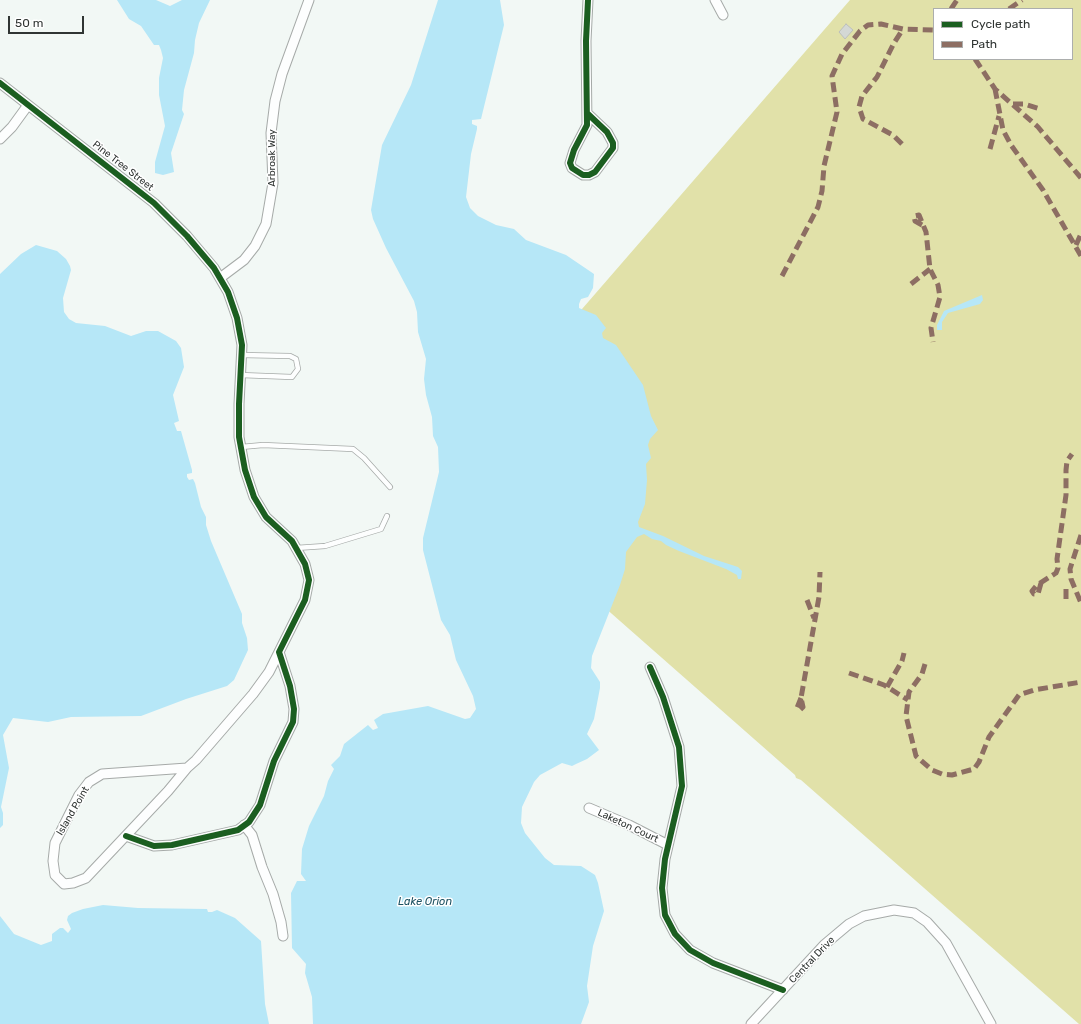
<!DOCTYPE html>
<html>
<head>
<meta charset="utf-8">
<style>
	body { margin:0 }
	#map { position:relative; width:1081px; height:1024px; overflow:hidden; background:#f2f8f5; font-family:Rubik,sans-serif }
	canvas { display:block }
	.legend { position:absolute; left:933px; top:8px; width:140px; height:52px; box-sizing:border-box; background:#fff; border:1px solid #acaead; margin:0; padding:5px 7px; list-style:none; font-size:12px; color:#303533 }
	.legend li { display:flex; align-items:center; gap:8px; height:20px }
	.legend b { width:20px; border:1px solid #acaead }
	.scale { position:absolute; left:8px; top:16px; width:76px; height:18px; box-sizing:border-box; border:2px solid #303533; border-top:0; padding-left:5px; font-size:12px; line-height:14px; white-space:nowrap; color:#303533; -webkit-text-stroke:3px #fff; paint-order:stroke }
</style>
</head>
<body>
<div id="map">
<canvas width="1081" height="1024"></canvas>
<ul class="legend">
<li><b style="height:5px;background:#1b5e20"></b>Cycle path</li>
<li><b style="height:5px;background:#8d6e63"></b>Path</li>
</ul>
<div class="scale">50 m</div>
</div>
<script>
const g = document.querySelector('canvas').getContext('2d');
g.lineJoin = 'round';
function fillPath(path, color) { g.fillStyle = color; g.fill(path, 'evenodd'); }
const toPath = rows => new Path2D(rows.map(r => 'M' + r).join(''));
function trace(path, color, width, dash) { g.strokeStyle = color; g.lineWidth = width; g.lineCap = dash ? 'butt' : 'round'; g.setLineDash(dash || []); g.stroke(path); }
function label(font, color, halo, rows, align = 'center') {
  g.font = font + ' Rubik,sans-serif'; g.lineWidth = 3; g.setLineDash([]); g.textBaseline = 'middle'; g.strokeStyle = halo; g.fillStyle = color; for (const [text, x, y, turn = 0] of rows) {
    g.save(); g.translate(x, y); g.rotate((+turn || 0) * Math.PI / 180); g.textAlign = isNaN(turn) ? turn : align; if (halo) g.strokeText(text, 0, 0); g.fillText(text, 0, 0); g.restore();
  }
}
fillPath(toPath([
	[850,0,1081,0,1081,1024,1079,1024,801,780,796,778,795,775,445,467],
	[934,9,1072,9,1072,59,934,59]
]), '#e1e1a9');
fillPath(toPath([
	[117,0,156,0,170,6,182,0,210,0,199,23,195,40,194,53,184,90,182,110,184,114,171,153,174,172,163,175,155,173,155,162,165,126,159,95,159,78,163,58,161,50,159,45,154,45,141,26,129,19],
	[438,0,500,0,504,25,481,119,472,120,472,124,477,126,477,129,471,154,466,197,470,208,478,216,496,225,514,229,526,240,566,255,594,274,593,288,588,297,581,299,579,304,579,308,596,315,606,328,602,333,603,338,616,345,643,385,651,416,658,430,650,439,648,445,651,458,646,464,647,480,645,504,638,522,639,527,663,536,704,556,738,567,742,571,741,579,738,579,737,575,726,569,679,551,666,545,661,541,652,539,644,534,637,537,626,552,625,569,620,585,592,656,591,668,600,682,600,688,594,719,587,734,599,750,587,759,576,764,572,766,562,763,540,775,534,782,522,807,521,823,525,833,545,858,554,865,581,866,595,875,598,883,604,911,593,946,587,986,589,1002,581,1024,313,1024,312,997,305,973,306,964,292,948,291,893,297,881,306,881,301,874,302,849,309,826,324,796,328,781,334,769,331,765,340,756,344,744,368,725,373,730,378,728,374,720,383,714,428,706,465,719,470,718,476,709,473,696,456,660,450,635,441,620,423,550,423,538,439,472,438,447,433,436,432,417,426,395,424,379,426,359,418,332,417,312,414,301,386,248,373,219,371,210,382,145,411,85],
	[36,245,57,251,66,259,70,266,71,270,63,298,64,312,69,319,76,323,105,326,131,336,146,331,158,331,176,341,181,348,184,367,173,395,179,421,174,423,177,431,181,431,192,470,192,473,187,474,187,477,189,480,193,479,195,483,201,507,206,517,206,525,211,541,242,614,242,623,247,638,248,650,234,680,227,686,186,699,141,716,71,717,48,722,13,718,3,735,9,768,1,807,3,813,3,825,0,828,0,274,21,254],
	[982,295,983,300,980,304,948,313,942,322,942,330,937,330,937,325,944,311],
	[103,905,138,908,207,909,208,912,212,912,217,910,235,918,261,941,265,1004,269,1024,0,1024,0,916,14,934,41,945,52,941,52,934,60,928,63,928,68,933,71,929,67,920,68,916,72,913,83,909]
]), '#b6e7f7');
const building = toPath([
	[846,24,853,30,845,39,839,32,846,24]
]);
fillPath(building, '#d4d8d5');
trace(building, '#bcbfbc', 1);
const service = toPath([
	[240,375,292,377,298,369,296,359,290,356,241,355],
	[241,447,263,445,353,449,364,458,390,487],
	[296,548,325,546,381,529,387,516]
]);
const minor = toPath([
	[588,0,586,41,587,125,574,150,570,163,572,168,583,175,589,175,595,172,613,148,613,143,607,132,588,114],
	[715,0,723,15],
	[0,83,154,203,187,236,214,268,228,292,237,318,242,345,239,404,239,437,245,470,254,497,266,517,292,541,305,564,309,580,305,600,279,652,290,686,294,709,293,722,274,761,260,805,249,822,238,830,172,845,154,846,126,836],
	[0,139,12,127,28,105],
	[220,278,244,260,255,246,266,224,273,183,271,133,275,101,282,74,309,0],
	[650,667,663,697,679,747,682,786,665,859,662,888,665,915,675,934,690,950,713,963,783,990],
	[187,768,168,791,86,878,73,883,64,884,55,875,53,861,55,843,79,795,89,782,102,774,187,768,196,760,253,694,269,672,279,652],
	[589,808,629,825,668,845],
	[244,825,252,835,262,867,273,894,281,922,283,936],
	[751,1024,824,945,849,924,864,916,894,910,914,913,927,922,946,943,991,1024]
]);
trace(service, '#a6aaa8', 6);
trace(minor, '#a6aaa8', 11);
trace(service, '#fdfefe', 4.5);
trace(minor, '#fdfefe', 9);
trace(toPath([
	[951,9,957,0],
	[1009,9,1022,0],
	[975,59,995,89,1038,127,1081,178],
	[995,89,1003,130,1011,145,1043,190,1081,256],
	[1013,104,1024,104,1040,109],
	[902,144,893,135,863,119,859,107,862,96,877,77,894,43,903,29],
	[990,149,999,116],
	[922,225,915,221,914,216,919,215,926,232,930,269,938,285,940,297,931,328,933,342],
	[1076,245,1081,234],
	[782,276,818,207,822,191,824,166,837,112,832,76,842,54,860,31,868,25,881,24,903,29,934,30],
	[911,284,930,269],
	[1081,535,1070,569,1071,579,1081,603],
	[1041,583,1038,594,1034,594,1032,591,1037,585,1056,573,1058,568,1057,559,1066,495,1066,470,1067,461,1072,454],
	[1066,599,1066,584],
	[807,600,814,618],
	[925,664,922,674,909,692,906,716,916,756,932,770,942,774,952,775,974,769,979,762,989,737,1019,695,1034,690,1081,682],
	[849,673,884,685,908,700],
	[887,687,902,661,904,653],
	[801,698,797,708,800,710,803,707,801,698,819,597,820,572]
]), '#8d6e63', 5, [10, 5]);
trace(toPath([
	[588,0,586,41,587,125,574,150,570,163,572,168,583,175,589,175,595,172,613,148,613,143,607,132,588,114],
	[0,83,154,203,187,236,214,268,228,292,237,318,242,345,239,404,239,437,245,470,254,497,266,517,292,541,305,564,309,580,305,600,279,652,290,686,294,709,293,722,274,761,260,805,249,822,238,830,172,845,154,846,126,836],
	[650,667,663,697,679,747,682,786,665,859,662,888,665,915,675,934,690,950,713,963,783,990]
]), '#1b5e20', 6);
label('10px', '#303533', '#fff', [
	["Arbroak Way",272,158,-90],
	["Pine Tree Street",123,166,38],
	["Island Point",73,811,-60],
	["Laketon Court",628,826,25],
	["Central Drive",812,960,-46]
]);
label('italic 11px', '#1a5061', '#fff', [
	["Lake Orion",425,902]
]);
</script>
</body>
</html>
